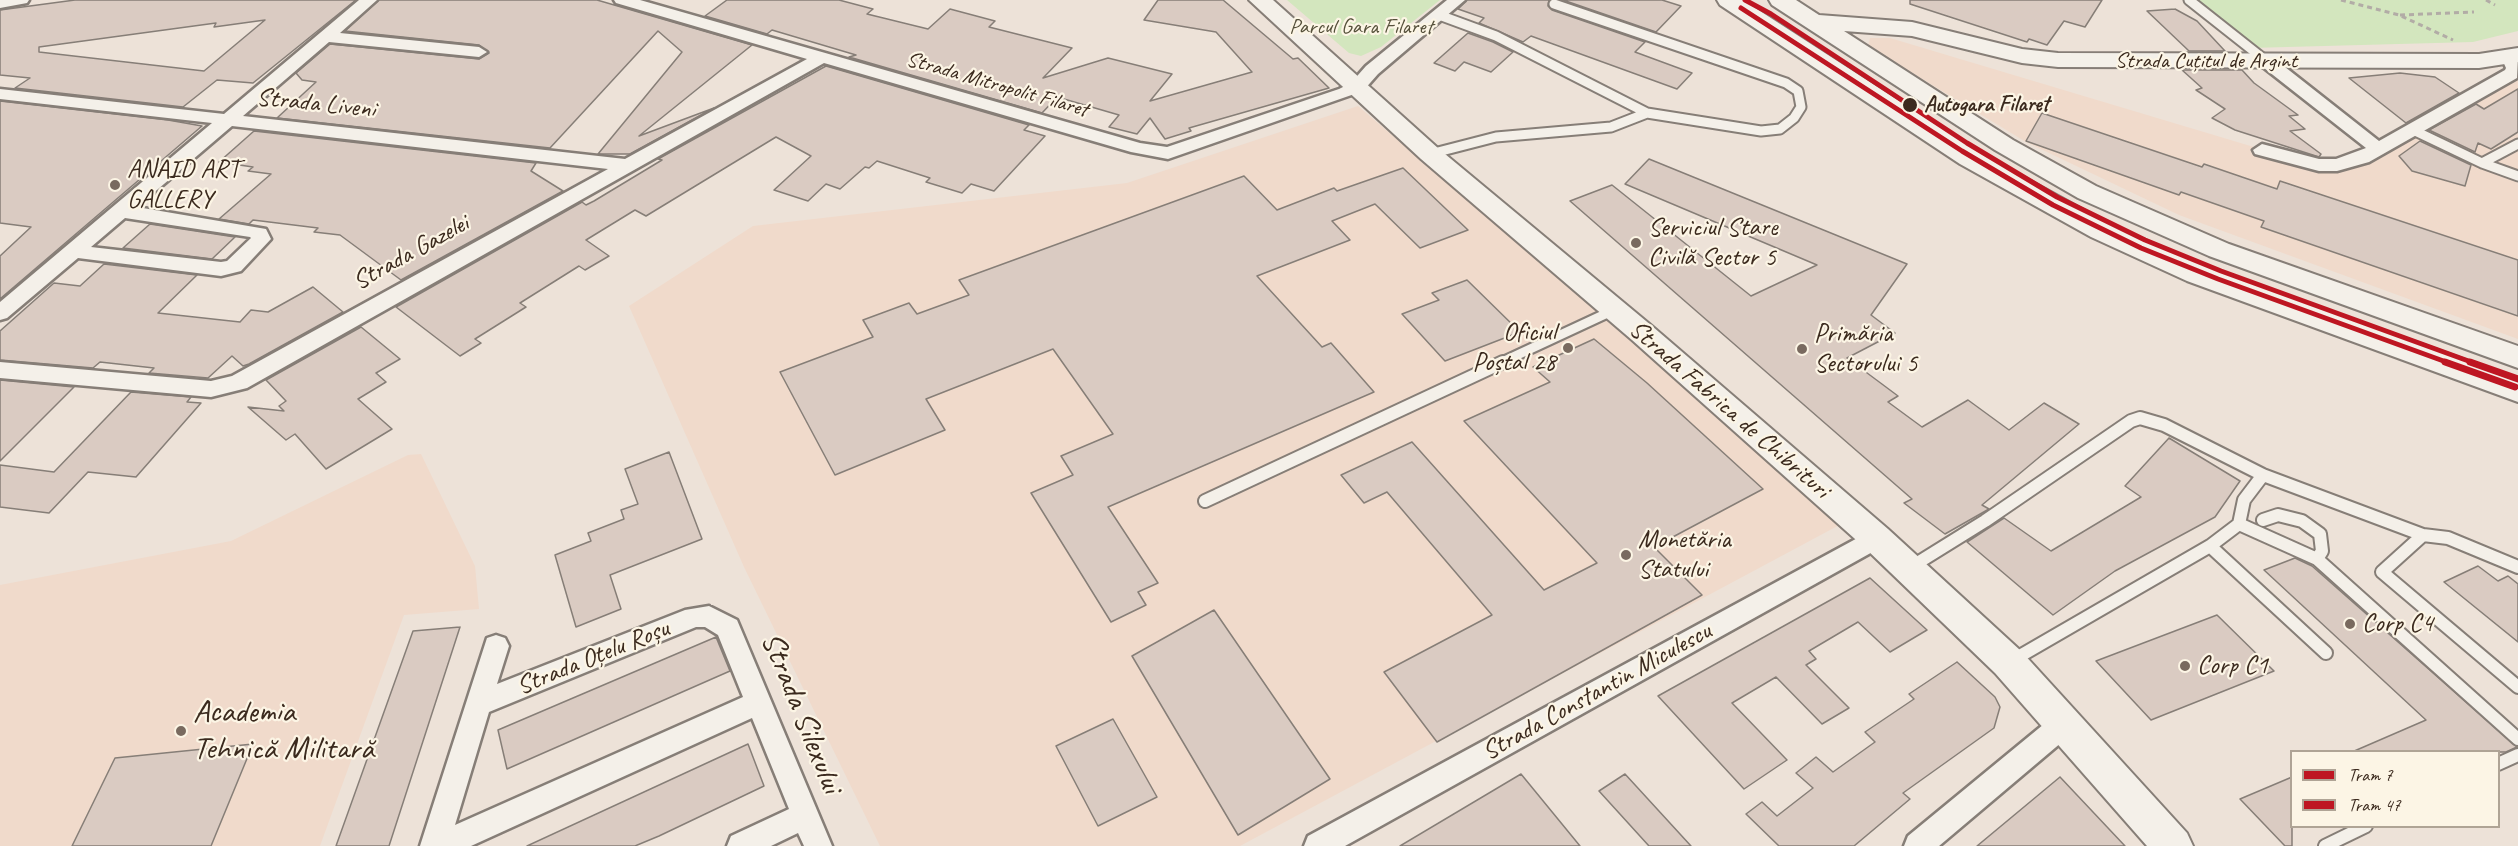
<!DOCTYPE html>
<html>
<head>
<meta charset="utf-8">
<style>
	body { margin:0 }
	#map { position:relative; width:2518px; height:846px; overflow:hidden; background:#ede2d8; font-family:Caveat,sans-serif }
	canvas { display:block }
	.legend { position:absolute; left:2290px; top:750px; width:210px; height:78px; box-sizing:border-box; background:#fcf5e5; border:2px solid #afa495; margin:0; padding:8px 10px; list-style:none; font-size:18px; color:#3b2a1e }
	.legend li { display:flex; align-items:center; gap:12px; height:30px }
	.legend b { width:30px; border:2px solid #afa495 }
</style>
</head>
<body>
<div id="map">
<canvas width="2518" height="846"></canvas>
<ul class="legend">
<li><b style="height:8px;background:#be1622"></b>Tram 7</li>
<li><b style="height:8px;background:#be1622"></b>Tram 47</li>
</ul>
</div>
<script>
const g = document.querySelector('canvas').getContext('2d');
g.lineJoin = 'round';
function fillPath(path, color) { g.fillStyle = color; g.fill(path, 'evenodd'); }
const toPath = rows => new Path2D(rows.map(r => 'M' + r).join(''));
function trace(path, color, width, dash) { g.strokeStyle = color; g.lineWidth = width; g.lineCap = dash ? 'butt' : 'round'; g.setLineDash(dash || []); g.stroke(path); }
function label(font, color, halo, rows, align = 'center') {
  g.font = font + ' Caveat,sans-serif'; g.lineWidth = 4.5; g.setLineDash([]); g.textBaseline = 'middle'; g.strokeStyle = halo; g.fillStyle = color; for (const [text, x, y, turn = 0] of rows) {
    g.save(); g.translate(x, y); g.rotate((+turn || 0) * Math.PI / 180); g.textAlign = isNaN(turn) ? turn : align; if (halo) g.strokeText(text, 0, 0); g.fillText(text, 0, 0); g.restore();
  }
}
fillPath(toPath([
	[1870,38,1890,38,2324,168,2518,66,2518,339,2179,215,2026,142,1868,46],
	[1358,106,1845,522,1240,846,880,846,744,567,629,306,753,226,1127,183],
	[421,454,475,566,479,609,404,615,320,846,0,846,0,585,231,541,408,455]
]), '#f0dacb');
fillPath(toPath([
	[1287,0,1440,0,1381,47,1361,56,1349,53],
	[2193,0,2518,0,2518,31,2473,42,2250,48]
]), '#d3e6be');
const building = toPath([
	[75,0,356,0,253,83,217,80,183,107,15,88,30,78,0,75,0,10,75,0],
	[265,20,204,71,39,52,39,47,216,23,214,27,265,20],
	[379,0,597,0,752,45,639,136,714,108,630,154,598,154,682,52,658,31,550,148,277,118,316,82,302,80,296,73,330,44,479,59,489,53,479,45,345,31,379,0],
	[727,0,839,0,873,9,867,14,928,29,950,9,995,21,989,27,1072,48,1043,78,1108,58,1172,74,1150,101,1252,72,1216,32,1144,20,1158,0,1223,0,1293,59,1298,58,1329,88,1189,128,1191,131,1165,139,1150,118,1137,134,1109,127,1119,115,1057,97,1042,113,849,57,856,55,772,30,767,34,705,16,727,0],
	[1467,0,1549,0,1548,6,1552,10,1645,42,1635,52,1692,73,1677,89,1531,36,1523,42,1479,23,1484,18,1458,9,1467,0],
	[1563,0,1662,0,1681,6,1656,32,1563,0],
	[1910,0,2102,0,2085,27,2064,21,2047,45,2029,39,2027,42,1910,4,1910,0],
	[2175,9,2197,21,2225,51,2189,51,2147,11,2175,9],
	[1468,33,1493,42,1513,52,1491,72,1464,62,1455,71,1434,63,1468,33],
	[826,66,1029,125,1024,130,1045,136,994,191,971,184,962,193,926,182,930,178,877,161,869,168,865,167,840,189,826,184,808,201,774,190,811,156,776,137,646,216,635,210,586,240,609,256,585,270,579,266,520,303,526,307,475,339,481,343,460,356,396,307,582,202,586,205,594,201,662,160,658,159,826,66],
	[2182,70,2242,70,2254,83,2298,115,2289,116,2305,129,2290,131,2321,154,2319,157,2235,130,2212,118,2225,109,2196,90,2202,88,2182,70],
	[2400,73,2435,77,2459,93,2406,123,2349,78,2400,73],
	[2518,89,2518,132,2491,149,2478,143,2475,152,2429,130,2476,104,2484,109,2518,89],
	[0,101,168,120,202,126,0,299,0,256,31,227,0,223,0,101],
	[2042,113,2202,167,2204,164,2277,189,2280,181,2518,260,2518,316,2261,227,2264,221,2181,192,2179,195,2026,141,2042,113],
	[254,131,536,163,531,171,563,191,401,280,340,235,314,232,318,228,253,220,249,224,219,219,271,174,248,171,253,167,219,162,254,131],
	[2420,141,2471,165,2465,186,2412,171,2399,156,2420,141],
	[1649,159,1907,264,1871,315,1895,333,1847,358,1898,396,1888,402,1922,427,1968,400,2009,430,2044,403,2079,424,1982,505,1989,509,1945,534,1904,503,1912,499,1570,201,1612,185,1751,296,1817,265,1625,184,1649,159],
	[1403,168,1468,230,1420,248,1375,204,1332,221,1350,240,1257,276,1322,347,1331,343,1374,392,1108,507,1158,583,1138,592,1146,605,1111,622,1031,493,1073,475,1061,456,1113,434,1053,349,926,399,945,430,835,475,780,372,873,337,863,320,909,303,917,314,969,295,959,280,1244,176,1277,210,1334,188,1337,191,1403,168],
	[150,224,235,237,212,259,123,248,150,224],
	[104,264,197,275,158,313,240,322,251,310,268,312,313,287,343,312,249,364,243,366,232,356,208,378,149,373,154,368,100,362,93,368,0,360,0,331,54,283,80,286,104,264],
	[1467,280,1520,332,1445,361,1402,314,1439,300,1432,293,1467,280],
	[361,327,400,359,376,373,386,382,358,399,392,429,326,469,295,434,286,440,248,407,284,411,279,406,286,401,266,380,361,327],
	[1594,339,1647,383,1763,489,1654,547,1702,595,1437,742,1384,672,1492,615,1387,492,1364,503,1341,475,1412,442,1544,590,1597,563,1464,421,1550,382,1533,367,1594,339],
	[0,380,74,387,0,461,0,380],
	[131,392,191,397,187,402,201,403,136,477,88,472,49,513,0,507,0,465,54,472,131,392],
	[2169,438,2240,481,2215,517,2115,571,2053,615,1967,542,2004,518,2051,551,2141,497,2125,486,2169,438],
	[669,452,702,539,610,575,621,609,576,627,555,555,591,541,588,533,624,519,621,510,638,504,625,469,669,452],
	[2295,558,2312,566,2517,747,2506,752,2352,752,2426,720,2264,570,2295,558],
	[2478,566,2498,581,2508,576,2518,584,2518,642,2444,582,2478,566],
	[1870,578,1927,630,1890,652,1858,622,1809,651,1816,659,1806,665,1849,708,1822,724,1776,677,1732,703,1787,760,1744,789,1658,696,1870,578],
	[1214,610,1330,779,1238,835,1132,656,1214,610],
	[2217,615,2274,671,2151,720,2096,661,2217,615],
	[460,627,389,846,336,846,413,631,460,627],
	[716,637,730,671,507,769,498,730,716,637],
	[1957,662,1995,697,2000,707,1994,728,1903,793,1910,799,1854,846,1779,846,1746,814,1762,802,1777,816,1813,788,1796,773,1816,757,1833,772,1875,742,1865,732,1914,699,1909,694,1957,662],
	[1113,719,1157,797,1098,826,1056,746,1113,719],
	[253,744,211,846,72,846,115,758,253,744],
	[748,744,764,786,659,836,635,846,527,846,748,744],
	[1521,774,1580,846,1400,846,1521,774],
	[1625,774,1691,846,1649,846,1599,791,1625,774],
	[2060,777,2125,846,1977,846,2060,777],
	[2292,777,2292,846,2285,846,2240,799,2292,777]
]);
fillPath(building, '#dacbc2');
trace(building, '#867e77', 1.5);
const laneFar1 = toPath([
	[2189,0,2265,60],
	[1439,15,1496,36,1647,113,1761,131,1780,129,1794,118,1801,107,1798,91,1786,83,1554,4],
	[2413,130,2482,163,2518,176],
	[1430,154,1496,137,1611,127,1647,113],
	[2482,163,2518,144],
	[1500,363,1614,310]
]);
const lane = toPath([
	[1205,501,1503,362],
	[2263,520,2278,515,2302,521,2320,534,2322,551,2317,559],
	[2239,524,2317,559,2518,739],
	[2423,535,2382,572,2518,687],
	[2210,546,2326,653],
	[1911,567,1985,521,2131,421,2140,418,2164,425,2263,475,2423,535,2448,538,2518,567],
	[2013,660,2210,546,2239,524,2244,500,2263,475],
	[2498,764,2518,755],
	[2325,846,2366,826]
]);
const street = toPath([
	[0,0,29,0,27,3,0,8,0,0],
	[359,0,377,0,340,33,479,47,487,52,479,57,329,42,243,116,625,159,807,59,616,3,614,0,640,0,1140,143,1167,147,1339,89,1351,83,1366,66,1447,0,1465,0,1378,74,1363,91,1168,159,1131,152,824,63,247,388,211,397,0,378,0,362,211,381,232,376,608,169,232,126,137,207,266,229,271,239,241,271,221,276,78,258,7,318,0,320,0,302,212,123,0,99,0,89,224,114,359,0],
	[125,218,250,237,251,238,227,261,221,262,91,247,125,218],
	[2510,52,2518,56,2517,78,2369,162,2337,171,2319,171,2255,154,2253,150,2262,144,2319,159,2336,159,2366,148,2259,64,2256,60,2259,56,2271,56,2379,141,2505,70,2506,68,2501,57,2510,52],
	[1876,528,1885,531,1888,538,1885,545,1345,846,1304,846,1308,836,1876,528],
	[709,606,737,620,832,846,804,846,798,833,771,846,727,846,731,836,789,809,752,718,471,846,420,846,487,638,496,635,505,638,509,646,497,684,685,610,709,606],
	[696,627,705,627,718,635,743,697,455,825,489,712,696,627],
	[2065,711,2075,715,2078,723,2075,731,1939,846,1904,846,1908,836,2055,715,2065,711]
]);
const secondary = toPath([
	[1249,0,1273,0,1439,149,1652,326,1888,529,2021,651,2187,833,2193,846,2147,846,1995,673,1864,547,1632,340,1421,159,1249,0],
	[1717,0,1743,0,1978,152,2111,225,2207,267,2518,379,2518,402,2187,281,2091,237,1960,164,1720,5,1717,0],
	[1769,0,1796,0,1819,15,1912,22,2022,49,2058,53,2479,54,2518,48,2518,62,2479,68,2058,67,2022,63,1912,36,1844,31,2013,140,2096,186,2229,244,2518,346,2518,368,2209,256,2078,198,1995,150,1772,5,1769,0]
]);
trace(laneFar1, '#867e77', 13);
trace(lane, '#867e77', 16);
trace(street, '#867e77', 5);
trace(secondary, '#867e77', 4);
trace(toPath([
	[2341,0,2399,15,2453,40],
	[2486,0,2495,5],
	[2400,15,2474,12]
]), '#b2aca6', 3, [5, 4]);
trace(laneFar1, '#f4f0e9', 9);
trace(lane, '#f4f0e9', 12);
fillPath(street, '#f4f0e9');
fillPath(secondary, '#f4f0e9');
trace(toPath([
	[1745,0,1771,14,1967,143,2057,197,2145,240,2221,271,2474,363]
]), '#be1622', 5);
trace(toPath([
	[2470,362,2518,379]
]), '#be1622', 7);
trace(toPath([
	[1741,8,1962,151,2053,205,2141,248,2218,279,2449,363]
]), '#be1622', 5);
trace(toPath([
	[2445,362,2515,387]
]), '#be1622', 7);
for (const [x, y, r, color] of [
	[1910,105,8,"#3b2a1e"],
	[115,185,6,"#796a5f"],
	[1636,243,6,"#796a5f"],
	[1568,348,6,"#796a5f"],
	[1802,349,6,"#796a5f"],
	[1626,555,6,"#796a5f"],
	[2350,624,6,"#796a5f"],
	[2185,666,6,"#796a5f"],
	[181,731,6,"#796a5f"]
]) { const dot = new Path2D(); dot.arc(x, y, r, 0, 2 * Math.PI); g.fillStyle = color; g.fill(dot); trace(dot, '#fcf5e5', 2); }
label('22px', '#55503a', '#fcf5e5', [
	["Parcul Gara Filaret",1361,27]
]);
label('22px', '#3b2a1e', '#fcf5e5', [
	["Strada Cuțitul de Argint",2206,61],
	["Strada Mitropolit Filaret",997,85,16]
]);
label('bold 22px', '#3b2a1e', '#fcf5e5', [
	["Autogara Filaret",1924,105]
], 'left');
label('26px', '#3b2a1e', '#fcf5e5', [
	["Strada Liveni",316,104,6],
	["Strada Gazelei",411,253,-29],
	["Strada Fabrica de Chibrituri",1729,410,41],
	["Strada Oțelu Roșu",593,658,-22],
	["Strada Constantin Miculescu",1597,692,-29]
]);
label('26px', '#3b2a1e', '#fcf5e5', [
	["ANAID ART",127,170],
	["GALLERY",127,200],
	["Serviciul Stare",1648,228],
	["Civilă Sector 5",1648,258],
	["Oficiul",1556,333,"right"],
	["Poștal 28",1556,363,"right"],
	["Primăria",1814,334],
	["Sectorului 5",1814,364],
	["Monetăria",1638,540],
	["Statului",1638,570],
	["Corp C4",2362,624],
	["Corp C1",2197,666]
], 'left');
label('32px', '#3b2a1e', '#fcf5e5', [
	["Academia",193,713],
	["Tehnică Militară",193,750]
], 'left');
label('32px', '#3b2a1e', '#fcf5e5', [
	["Strada Silexului",801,713,68]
]);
</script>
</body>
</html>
